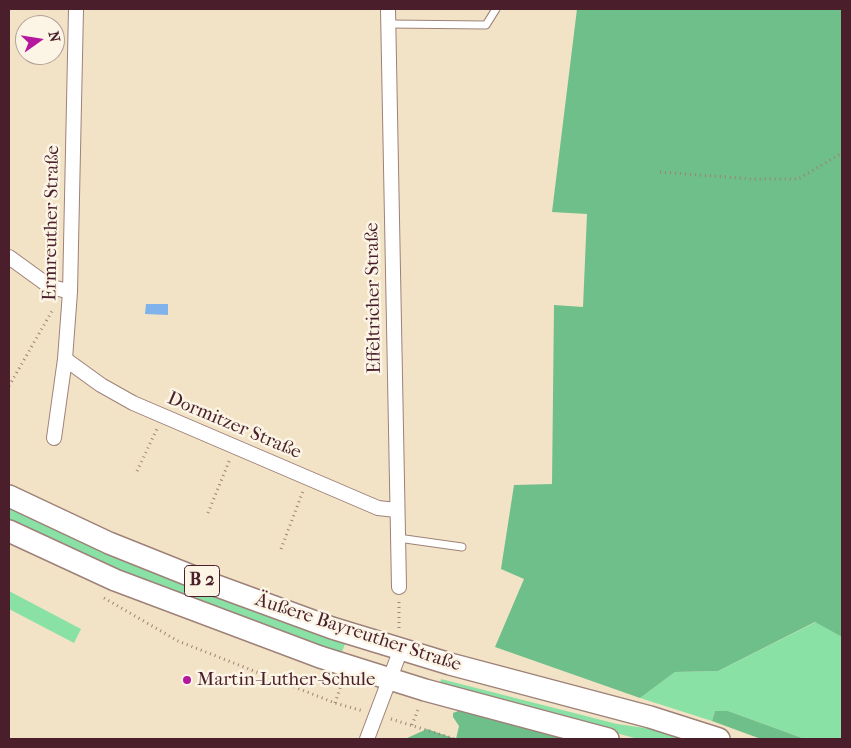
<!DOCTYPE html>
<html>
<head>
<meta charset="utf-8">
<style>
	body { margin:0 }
	#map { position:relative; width:851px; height:748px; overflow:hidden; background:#f3e3c6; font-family:"IM FELL French Canon",serif }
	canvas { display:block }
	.frame { position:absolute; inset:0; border:10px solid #4a1f2b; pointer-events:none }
	.north { position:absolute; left:15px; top:15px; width:50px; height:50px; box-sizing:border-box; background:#fcf5e5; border:1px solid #b59f9b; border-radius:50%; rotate:77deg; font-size:14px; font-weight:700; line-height:20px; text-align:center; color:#4a1f2b }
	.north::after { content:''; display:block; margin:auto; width:18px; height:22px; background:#b5179e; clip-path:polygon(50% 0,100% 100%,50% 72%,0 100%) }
</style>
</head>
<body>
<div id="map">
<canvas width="851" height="748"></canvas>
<div class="frame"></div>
<div class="north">N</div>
</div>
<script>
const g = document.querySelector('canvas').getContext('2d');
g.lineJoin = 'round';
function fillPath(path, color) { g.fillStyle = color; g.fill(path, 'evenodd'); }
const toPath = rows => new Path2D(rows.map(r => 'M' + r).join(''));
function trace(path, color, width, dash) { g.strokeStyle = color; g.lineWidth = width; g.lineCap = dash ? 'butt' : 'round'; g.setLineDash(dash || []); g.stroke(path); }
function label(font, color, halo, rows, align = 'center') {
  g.font = font + ' "IM FELL French Canon",serif'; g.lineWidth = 5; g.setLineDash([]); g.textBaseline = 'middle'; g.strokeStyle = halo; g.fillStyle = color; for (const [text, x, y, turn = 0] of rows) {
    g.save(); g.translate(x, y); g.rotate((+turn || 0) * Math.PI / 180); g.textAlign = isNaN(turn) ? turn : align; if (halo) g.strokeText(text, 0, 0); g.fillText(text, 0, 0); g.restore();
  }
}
fillPath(toPath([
	[9,506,346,641,341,655,155,587,9,522],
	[9,591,81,629,74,643,9,609],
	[816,622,842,637,842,739,805,739,728,711,715,711,712,721,640,698,675,672,718,671],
	[441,679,617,724,660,730,697,739,638,739,440,684]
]), '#89e1a5');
fillPath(toPath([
	[577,9,842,9,842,637,815,622,718,671,675,672,640,698,495,647,524,579,501,569,514,485,552,484,554,305,583,307,587,214,552,212],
	[466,708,577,739,405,739,427,729,456,739,459,726,453,717,453,713],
	[715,711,728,711,805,739,761,739,712,721]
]), '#6ebf8a');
fillPath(toPath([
	[146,304,168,304,168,315,145,314]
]), '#80b2ec');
const lane = toPath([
	[389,24,486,25,496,9],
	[398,538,462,547]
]);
const street = toPath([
	[388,9,399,587],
	[9,257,49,286,70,292],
	[65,359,101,385,133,403,378,508,396,510],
	[54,438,65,359,70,292,76,9],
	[367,739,401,649]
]);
const primary = toPath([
	[9,496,109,543,209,583,332,628,450,664,650,717,719,739],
	[9,531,115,580,320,657,425,690,608,739]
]);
trace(lane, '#9e8178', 9);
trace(street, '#9e8178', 16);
trace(primary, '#9e8178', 24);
trace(toPath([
	[660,172,751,179,798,179,842,153],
	[9,386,52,311],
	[137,471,157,429],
	[208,513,230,459],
	[281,549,303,491],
	[104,598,178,641,335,703,363,711],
	[399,602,399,630],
	[335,703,342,683],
	[391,719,455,739],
	[412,725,419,707]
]), '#9e8178', 3, [1, 4]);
trace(lane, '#fff', 7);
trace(street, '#fff', 14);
trace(primary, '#fff', 21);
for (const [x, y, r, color] of [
	[187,680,5,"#b5179e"]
]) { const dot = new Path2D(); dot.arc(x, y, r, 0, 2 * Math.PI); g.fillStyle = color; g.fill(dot); trace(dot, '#fcf5e5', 2); }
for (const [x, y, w] of [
	[202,581,35]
]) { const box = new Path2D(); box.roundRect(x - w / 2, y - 15.5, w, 31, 4); g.fillStyle = '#fcf5e5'; g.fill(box); trace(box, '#4a1f2b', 1); }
label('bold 18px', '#4a1f2b', null, [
	["B 2",202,581]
]);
label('19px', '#4a1f2b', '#fcf5e5', [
	["Ermreuther Straße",52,223,-89],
	["Effeltricher Straße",374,298,-91],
	["Dormitzer Straße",234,426,23],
	["Äußere Bayreuther Straße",358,633,18]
]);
label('19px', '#4a1f2b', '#fcf5e5', [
	["Martin-Luther-Schule",197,680]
], 'left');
</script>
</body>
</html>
